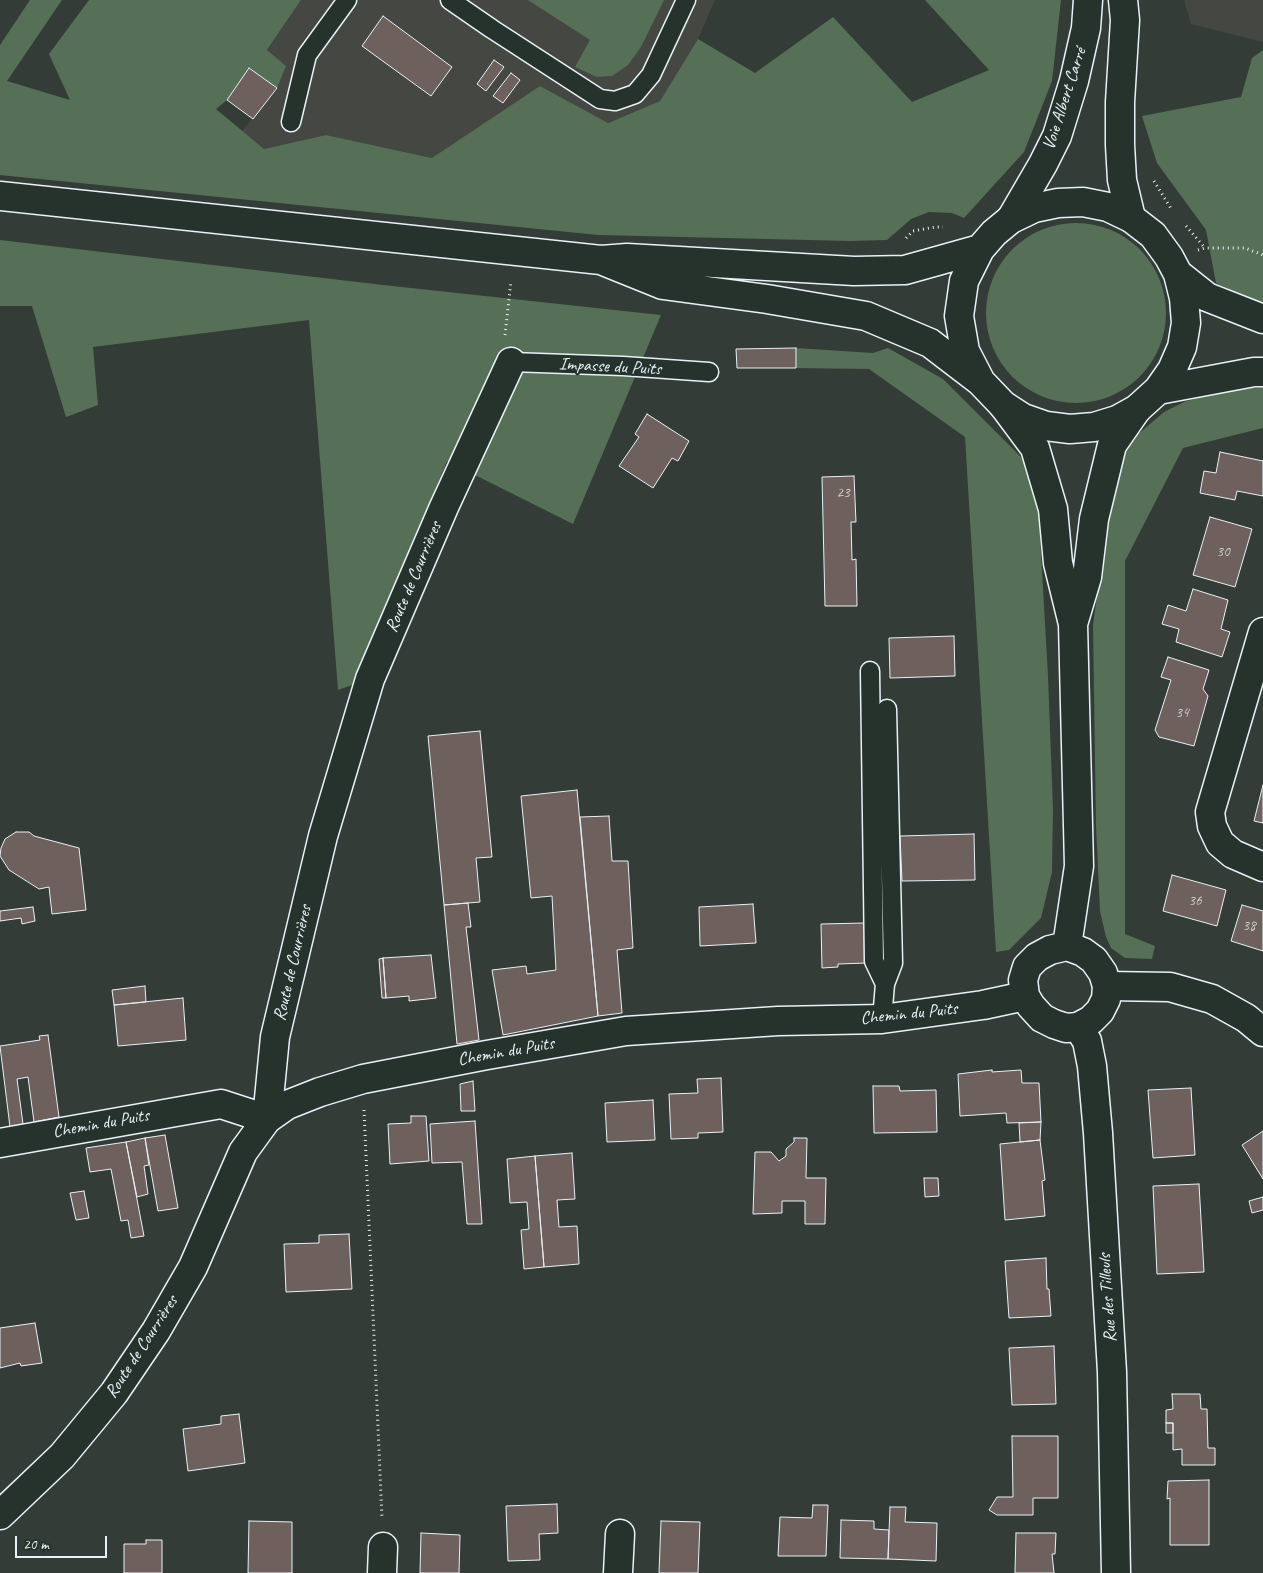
<!DOCTYPE html>
<html>
<head>
<meta charset="utf-8">
<style>
	body { margin:0 }
	#map { position:relative; width:1263px; height:1573px; overflow:hidden; background:#343c37; font-family:Caveat,sans-serif }
	canvas { display:block }
	.scale { position:absolute; left:15px; top:1536px; width:92px; height:22px; box-sizing:border-box; border:2px solid #e8f1f8; border-top:0; padding-left:6px; font-size:15px; line-height:18px; white-space:nowrap; color:#e8f1f8; -webkit-text-stroke:4px #26332d; paint-order:stroke }
</style>
</head>
<body>
<div id="map">
<canvas width="1263" height="1573"></canvas>
<div class="scale">20 m</div>
</div>
<script>
const g = document.querySelector('canvas').getContext('2d');
g.lineJoin = 'round';
function fillPath(path, color) { g.fillStyle = color; g.fill(path, 'evenodd'); }
const toPath = rows => new Path2D(rows.map(r => 'M' + r).join(''));
function trace(path, color, width, dash) { g.strokeStyle = color; g.lineWidth = width; g.lineCap = dash ? 'butt' : 'round'; g.setLineDash(dash || []); g.stroke(path); }
function label(font, color, halo, rows, align = 'center') {
  g.font = font + ' Caveat,sans-serif'; g.lineWidth = 4; g.setLineDash([]); g.textBaseline = 'middle'; g.strokeStyle = halo; g.fillStyle = color; for (const [text, x, y, turn = 0] of rows) {
    g.save(); g.translate(x, y); g.rotate((+turn || 0) * Math.PI / 180); g.textAlign = isNaN(turn) ? turn : align; if (halo) g.strokeText(text, 0, 0); g.fillText(text, 0, 0); g.restore();
  }
}
fillPath(toPath([
	[301,0,715,0,698,39,660,101,607,123,540,86,433,158,326,135,264,149,242,131,277,88,267,51],
	[1184,0,1263,0,1263,42,1191,24]
]), '#454742');
fillPath(toPath([
	[30,0,62,0,7,81,70,100,49,54,89,0,301,0,267,50,286,66,277,88,249,69,227,100,216,109,264,149,326,135,432,158,540,86,608,123,660,101,698,39,755,73,833,17,912,102,989,70,925,0,1061,0,1052,81,1024,152,964,218,952,213,929,212,911,219,887,240,850,241,598,235,0,175,0,45],
	[528,0,664,0,641,47,628,65,612,76,597,77,575,67,590,40],
	[1263,50,1263,304,1216,283,1206,230,1157,163,1142,116,1241,97,1252,58],
	'986 313a90 90 0 1 1 180 0a90 90 0 1 1-180 0Z',
	[0,240,383,285,661,315,573,524,447,461,355,684,338,690,309,320,93,347,98,405,66,417,32,306,0,306],
	[796,348,873,353,888,348,943,379,1027,463,1039,518,1048,676,1053,809,1052,872,1041,918,1009,950,996,952,965,437,869,369,796,368],
	[1263,387,1263,428,1183,448,1125,561,1125,934,1155,946,1152,959,1125,958,1111,948,1106,937,1100,911,1096,826,1093,626,1106,525,1121,455,1136,436,1164,412,1184,402,1221,391]
]), '#557056');
const building = toPath([
	[383,16,452,67,431,96,362,46,383,16],
	[494,60,504,67,486,91,477,84,494,60],
	[249,68,277,88,253,119,227,100,249,68],
	[511,73,520,80,503,103,493,96,511,73],
	[796,348,796,368,737,368,736,349,796,348],
	[647,414,689,441,678,461,672,458,653,488,619,466,639,437,635,434,647,414],
	[1220,452,1263,461,1263,496,1237,491,1235,500,1200,493,1204,471,1216,473,1220,452],
	[854,476,856,522,851,522,852,560,856,559,857,606,825,606,822,477,854,476],
	[1210,517,1252,529,1235,587,1193,575,1210,517],
	[1193,589,1228,600,1221,629,1230,632,1222,657,1176,642,1179,629,1162,624,1168,605,1186,611,1193,589],
	[954,636,955,676,890,678,889,638,954,636],
	[1168,657,1209,670,1203,689,1208,696,1194,746,1159,737,1155,730,1171,680,1161,677,1168,657],
	[480,731,492,857,476,858,480,902,444,905,428,736,480,731],
	[1263,785,1263,823,1254,821,1263,785],
	[577,790,598,1016,503,1035,492,970,526,966,527,974,556,970,552,896,531,898,521,796,577,790],
	[609,816,612,861,628,861,633,948,617,950,622,1013,598,1016,580,817,609,816],
	[16,832,29,832,34,836,79,848,86,910,52,914,49,887,39,889,9,870,0,856,1,848,5,839,16,832],
	[974,834,975,880,902,881,900,836,974,834],
	[1172,875,1226,890,1217,926,1163,911,1172,875],
	[468,903,471,927,466,927,479,1040,457,1044,444,905,468,903],
	[753,904,756,943,700,946,699,907,753,904],
	[1242,905,1263,911,1263,951,1231,941,1242,905],
	[33,907,35,921,22,924,21,918,0,921,0,911,33,907],
	[865,923,866,963,838,964,838,967,822,968,821,924,865,923],
	[431,955,436,998,409,1001,409,996,386,998,383,958,431,955],
	[383,958,386,998,382,998,379,959,383,958],
	[145,986,146,1002,114,1005,112,990,145,986],
	[183,998,186,1040,118,1046,114,1005,183,998],
	[48,1035,59,1117,34,1122,28,1077,17,1079,23,1124,10,1127,0,1046,40,1040,39,1036,48,1035],
	[992,1070,992,1072,1021,1070,1022,1083,1039,1083,1041,1122,1007,1123,1006,1113,960,1116,958,1074,992,1070],
	[721,1078,723,1132,698,1133,698,1138,671,1139,669,1094,698,1093,697,1079,721,1078],
	[473,1081,475,1111,461,1111,460,1084,473,1081],
	[873,1086,899,1086,900,1091,936,1090,937,1132,874,1133,873,1086],
	[1191,1088,1195,1155,1153,1158,1148,1090,1191,1088],
	[653,1100,655,1140,607,1142,605,1103,653,1100],
	[411,1116,426,1116,429,1161,390,1164,388,1124,411,1123,411,1116],
	[475,1121,482,1224,467,1224,462,1162,432,1163,430,1124,475,1121],
	[1041,1122,1040,1140,1020,1142,1019,1123,1041,1122],
	[1263,1131,1263,1179,1242,1145,1263,1131],
	[165,1135,178,1208,158,1211,145,1138,165,1135],
	[145,1138,149,1165,144,1166,148,1194,137,1197,126,1142,145,1138],
	[794,1138,807,1138,806,1178,826,1178,825,1224,805,1224,805,1201,782,1201,782,1213,753,1214,755,1152,771,1152,779,1161,786,1156,786,1149,794,1142,794,1138],
	[1040,1140,1045,1180,1042,1181,1045,1216,1005,1220,1000,1144,1040,1140],
	[126,1142,144,1236,131,1238,128,1220,121,1221,111,1169,90,1172,86,1148,126,1142],
	[572,1153,575,1199,557,1200,559,1227,577,1226,579,1264,544,1267,535,1156,572,1153],
	[535,1156,544,1267,524,1269,521,1230,529,1229,527,1202,510,1203,507,1159,535,1156],
	[924,1178,938,1178,939,1196,925,1197,924,1178],
	[1199,1184,1204,1272,1157,1274,1153,1186,1199,1184],
	[84,1191,89,1218,76,1220,70,1193,84,1191],
	[1263,1197,1263,1210,1252,1213,1249,1201,1263,1197],
	[349,1234,352,1289,286,1292,284,1244,319,1243,319,1235,349,1234],
	[1046,1258,1047,1289,1049,1289,1051,1316,1009,1318,1005,1261,1046,1258],
	[35,1323,42,1363,21,1366,20,1363,0,1368,0,1328,35,1323],
	[1054,1346,1056,1404,1012,1405,1009,1348,1054,1346],
	[1172,1394,1200,1394,1201,1409,1207,1409,1208,1448,1215,1448,1215,1465,1182,1465,1182,1449,1173,1450,1173,1423,1166,1423,1166,1410,1173,1409,1172,1394],
	[239,1414,245,1463,188,1471,183,1429,221,1424,221,1416,239,1414],
	[1166,1423,1173,1423,1173,1433,1166,1433,1166,1423],
	[1012,1436,1058,1436,1058,1498,1033,1498,1033,1515,997,1515,989,1510,997,1497,1013,1497,1012,1436],
	[1209,1480,1209,1545,1170,1545,1170,1498,1167,1499,1168,1481,1209,1480],
	[557,1504,558,1533,539,1534,540,1560,508,1561,506,1506,557,1504],
	[813,1505,828,1505,826,1556,778,1556,780,1517,812,1518,813,1505],
	[890,1507,906,1507,905,1522,937,1523,936,1561,888,1559,890,1507],
	[841,1520,874,1521,874,1529,889,1530,888,1559,840,1558,841,1520],
	[249,1521,292,1522,292,1573,248,1573,249,1521],
	[661,1521,700,1522,698,1573,659,1573,661,1521],
	[421,1533,460,1535,459,1573,420,1573,421,1533],
	[1016,1533,1056,1533,1055,1554,1052,1554,1054,1573,1015,1573,1016,1533],
	[146,1540,162,1540,162,1573,124,1573,124,1544,146,1544,146,1540]
]);
fillPath(building, '#6e615d');
trace(building, '#e8f1f8', 1);
const service = toPath([
	[450,0,492,29,600,99,615,101,635,94,651,75,686,0],
	[291,122,307,55,347,0],
	[511,362,623,366,709,372],
	[870,671,874,961,885,984,882,1019],
	[885,984,893,963,887,709]
]);
const minor = toPath([
	[1263,632,1210,812,1212,826,1220,843,1233,854,1263,867],
	[1107,986,1170,987,1212,999,1246,1018,1263,1032],
	[1078,1027,1087,1041,1092,1066,1098,1133,1112,1372,1116,1573],
	[0,1143,221,1104,267,1119,275,1037,323,836,370,679,444,507,511,362],
	[382,1573,383,1547],
	[618,1573,620,1534]
]);
const tertiary = toPath([
	[1123,0,1125,20,1120,102,1120,145,1122,180,1131,218],
	[1011,219,1043,164,1057,136,1074,81,1086,28,1088,0],
	[1003,405,1035,448,1053,509,1058,563,1073,624,1079,866,1067,946],
	[1073,624,1087,577,1094,519,1112,445,1137,409],
	[1067,946,1083,952,1094,960,1103,973,1107,986,1106,999,1100,1011,1091,1020,1078,1027,1066,1028,1054,1024,1042,1018,1031,1006,1025,996,1023,980,1027,967,1037,957,1050,950,1067,946],
	[0,1515,62,1456,114,1393,156,1331,193,1267,243,1152,267,1119,287,1105,320,1092,363,1079,487,1055,626,1031,778,1021,882,1019,983,1005,1025,996]
]);
const secondary = toPath([
	[0,196,601,260,627,258,854,271,905,270,980,249],
	[601,260,663,285,767,299,866,316,930,343,981,382,1003,405,1023,418,1046,426,1070,429,1094,427,1117,420,1137,409,1158,390,1172,370,1182,347,1186,323,1184,298,1178,274,1169,257,1153,235,1131,218,1108,207,1083,202,1058,203,1034,208,1011,219,994,233,980,249,964,281,959,316,965,351,981,382],
	[1178,274,1207,297,1263,319],
	[1158,390,1254,372,1263,372]
]);
trace(service, '#e8f1f8', 21);
trace(minor, '#e8f1f8', 31);
trace(tertiary, '#e8f1f8', 31);
trace(secondary, '#e8f1f8', 31);
trace(toPath([
	[1154,181,1172,210],
	[1186,226,1205,248],
	[906,238,913,231,935,227,943,227],
	[1198,250,1205,248,1245,248,1263,255],
	[505,335,511,281],
	[364,1110,382,1518]
]), '#e8f1f8', 3, [1, 4]);
trace(service, '#26332d', 18);
trace(minor, '#26332d', 28);
trace(tertiary, '#26332d', 28);
trace(secondary, '#26332d', 28);
label('15px', '#cacdd1', null, [
	["23",843,493],
	["30",1223,552],
	["34",1182,713],
	["36",1195,901],
	["38",1249,926]
]);
label('18px', '#e8f1f8', '#26332d', [
	["Voie Albert Carré",1065,99,-72],
	["Impasse du Puits",610,367,3],
	["Route de Courrières",414,577,-67],
	["Route de Courrières",293,963,-77],
	["Chemin du Puits",909,1014,-6],
	["Chemin du Puits",506,1052,-10],
	["Chemin du Puits",101,1124,-10],
	["Rue des Tilleuls",1108,1298,-94],
	["Route de Courrières",142,1347,-57]
]);
</script>
</body>
</html>
